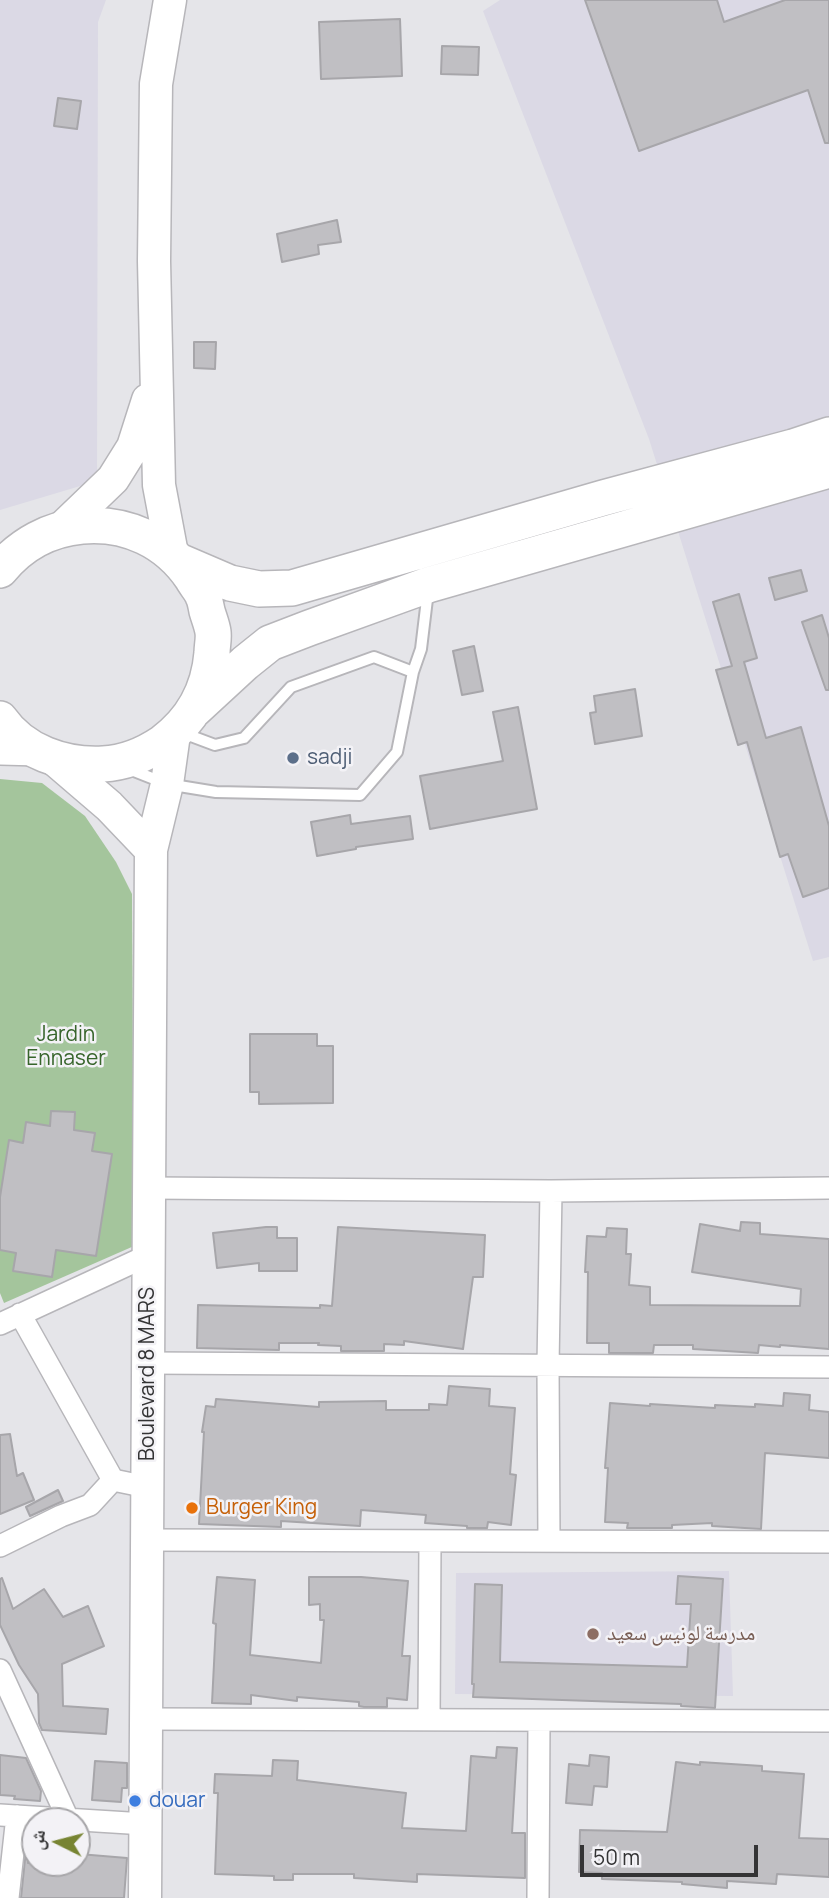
<!DOCTYPE html>
<html>
<head>
<meta charset="utf-8">
<style>
	body { margin:0 }
	#map { position:relative; width:829px; height:1898px; overflow:hidden; background:#e5e5e9; font-family:Manrope,"Noto Naskh Arabic",sans-serif }
	canvas { display:block }
	.north { position:absolute; left:21px; top:1807px; width:70px; height:70px; box-sizing:border-box; background:#f3f2f6; border:2px solid #a7a6a9; border-radius:50%; rotate:276deg; font-size:19px; font-weight:700; line-height:28px; text-align:center; color:#343435 }
	.north::after { content:''; display:block; margin:auto; width:24px; height:32px; background:#778432; clip-path:polygon(50% 0,100% 100%,50% 72%,0 100%) }
	.scale { position:absolute; left:580px; top:1845px; width:178px; height:32px; box-sizing:border-box; border:4px solid #343435; border-top:0; padding-left:9px; font-size:21px; line-height:24px; white-space:nowrap; color:#343435; -webkit-text-stroke:5px #f3f2f6; paint-order:stroke }
</style>
</head>
<body>
<div id="map">
<canvas width="829" height="1898"></canvas>
<div class="north">ش</div>
<div class="scale">50 m</div>
</div>
<script>
const c = document.querySelector('canvas').getContext('2d');
c.lineJoin = 'round';
function fillPath(path, color) {
  c.fillStyle = color;
  c.fill(path, 'evenodd');
}
function stroke(path, color, width, dash) {
  c.strokeStyle = color;
  c.lineWidth = width;
  c.lineCap = dash ? 'butt' : 'round';
  c.setLineDash(dash || []);
  c.stroke(path);
}
function drawText(font, color, halo, rows, align = 'center') {
  c.font = font + ' Manrope,"Noto Naskh Arabic",sans-serif';
  c.lineWidth = 5;
  c.setLineDash([]);
  c.textBaseline = 'middle';
  c.strokeStyle = halo;
  c.fillStyle = color;
  for (const [text, x, y, turn = 0] of rows) {
    c.save();
    c.translate(x, y);
    c.rotate((+turn || 0) * Math.PI / 180);
    c.textAlign = isNaN(turn) ? turn : align;
    if (halo) c.strokeText(text, 0, 0);
    c.fillText(text, 0, 0);
    c.restore();
  }
}
fillPath(new Path2D(`
	M 0,0 L 106,0 L 98,22 L 97,481 L 0,510 Z
	M 500,0 L 829,0 L 829,957 L 813,961 L 649,439 L 483,11 Z
	M 729,1571 L 733,1696 L 455,1694 L 456,1573 Z`), '#dbd9e5');
fillPath(new Path2D(`
	M 0,779 L 42,783 L 85,816 L 116,862 L 132,894 L 134,1246 L 4,1303 L 0,1293 Z`), '#a4c59c');
const building = new Path2D(`
	M 585,0 L 717,0 L 724,22 L 785,0 L 829,0 L 829,143 L 825,143 L 808,90 L 639,151 Z
	M 400,19 L 402,76 L 321,79 L 319,22 Z
	M 442,46 L 479,47 L 478,75 L 441,74 Z
	M 58,98 L 81,101 L 77,129 L 54,126 Z
	M 337,220 L 341,242 L 318,245 L 319,254 L 282,262 L 277,234 Z
	M 194,342 L 216,342 L 215,369 L 194,368 Z
	M 801,570 L 807,591 L 775,600 L 769,578 Z
	M 739,594 L 757,658 L 744,662 L 766,738 L 801,727 L 829,826 L 829,888 L 803,897 L 788,854 L 780,857 L 747,742 L 738,745 L 716,670 L 732,666 L 713,602 Z
	M 822,615 L 829,638 L 829,690 L 826,690 L 802,622 Z
	M 474,646 L 483,691 L 462,695 L 453,651 Z
	M 635,689 L 642,736 L 595,744 L 590,713 L 596,712 L 594,696 Z
	M 518,707 L 537,809 L 430,829 L 420,776 L 503,761 L 493,712 Z
	M 350,815 L 351,824 L 410,816 L 413,839 L 356,847 L 356,849 L 317,856 L 311,822 Z
	M 250,1034 L 317,1034 L 317,1046 L 333,1046 L 333,1103 L 259,1104 L 259,1092 L 250,1092 Z
	M 51,1111 L 75,1112 L 74,1130 L 95,1133 L 92,1151 L 112,1154 L 96,1256 L 56,1250 L 52,1277 L 13,1271 L 16,1253 L 0,1250 L 0,1197 L 9,1140 L 23,1143 L 26,1122 L 50,1126 Z
	M 741,1222 L 760,1223 L 760,1234 L 829,1239 L 829,1349 L 780,1345 L 780,1347 L 759,1345 L 758,1353 L 693,1349 L 693,1345 L 654,1345 L 653,1353 L 609,1353 L 609,1343 L 587,1343 L 588,1272 L 585,1272 L 587,1236 L 606,1237 L 607,1228 L 627,1229 L 626,1254 L 631,1254 L 629,1285 L 650,1287 L 650,1305 L 800,1306 L 801,1289 L 692,1272 L 700,1224 L 740,1231 Z
	M 266,1227 L 277,1227 L 277,1238 L 297,1238 L 297,1271 L 259,1271 L 259,1263 L 217,1268 L 213,1233 Z
	M 338,1227 L 485,1235 L 483,1277 L 473,1277 L 463,1349 L 404,1341 L 404,1345 L 384,1344 L 384,1351 L 341,1351 L 341,1346 L 318,1345 L 319,1343 L 279,1343 L 279,1350 L 197,1348 L 198,1305 L 320,1308 L 320,1305 L 332,1306 Z
	M 449,1386 L 490,1389 L 489,1406 L 515,1408 L 510,1474 L 516,1475 L 511,1525 L 488,1522 L 487,1528 L 467,1528 L 467,1526 L 425,1523 L 426,1515 L 361,1510 L 360,1526 L 281,1521 L 281,1527 L 199,1524 L 204,1432 L 202,1432 L 206,1406 L 215,1407 L 216,1399 L 319,1407 L 319,1402 L 386,1401 L 386,1410 L 429,1410 L 429,1404 L 447,1405 Z
	M 784,1393 L 810,1395 L 809,1410 L 829,1412 L 829,1458 L 765,1453 L 761,1529 L 712,1526 L 712,1523 L 672,1525 L 672,1528 L 627,1528 L 628,1523 L 605,1522 L 608,1468 L 605,1468 L 610,1403 L 650,1406 L 650,1404 L 715,1408 L 715,1405 L 755,1407 L 755,1404 L 783,1406 Z
	M 10,1434 L 17,1476 L 23,1473 L 34,1500 L 0,1514 L 0,1435 Z
	M 58,1490 L 63,1501 L 30,1516 L 26,1507 Z
	M 678,1576 L 723,1579 L 715,1708 L 681,1706 L 681,1704 L 473,1697 L 474,1684 L 472,1684 L 475,1584 L 502,1585 L 500,1662 L 687,1667 L 691,1604 L 676,1604 Z
	M 217,1577 L 255,1580 L 250,1655 L 321,1663 L 324,1620 L 320,1620 L 320,1604 L 309,1605 L 309,1577 L 361,1577 L 408,1581 L 402,1656 L 410,1656 L 407,1700 L 387,1698 L 387,1707 L 364,1707 L 359,1706 L 359,1702 L 297,1697 L 297,1701 L 251,1695 L 251,1704 L 212,1703 L 216,1624 L 213,1623 Z
	M 2,1578 L 13,1609 L 44,1589 L 63,1617 L 88,1606 L 104,1646 L 62,1664 L 63,1706 L 108,1709 L 106,1734 L 42,1730 L 39,1723 L 38,1694 L 19,1665 L 0,1625 L 0,1579 Z
	M 497,1747 L 517,1748 L 512,1833 L 525,1833 L 525,1878 L 417,1874 L 417,1882 L 354,1878 L 354,1874 L 293,1874 L 293,1880 L 274,1880 L 274,1876 L 215,1874 L 218,1793 L 214,1793 L 215,1774 L 272,1776 L 273,1760 L 298,1761 L 297,1780 L 406,1793 L 402,1828 L 466,1831 L 471,1756 L 496,1758 Z
	M 0,1755 L 26,1758 L 41,1791 L 40,1801 L 14,1799 L 15,1796 L 0,1795 Z
	M 590,1755 L 609,1757 L 607,1787 L 594,1786 L 592,1805 L 566,1803 L 569,1764 L 589,1766 Z
	M 95,1761 L 127,1763 L 127,1788 L 122,1788 L 121,1802 L 92,1800 Z
	M 676,1762 L 700,1765 L 700,1762 L 762,1766 L 762,1771 L 804,1774 L 799,1838 L 829,1839 L 829,1877 L 777,1874 L 776,1884 L 727,1881 L 727,1888 L 682,1884 L 682,1882 L 602,1879 L 602,1873 L 579,1872 L 580,1830 L 667,1832 Z
	M 26,1850 L 29,1851 L 28,1863 L 78,1863 L 79,1854 L 127,1858 L 124,1898 L 21,1898 Z`);
fillPath(building, '#c0bfc3');
stroke(building, '#a7a6aa', 2);
const service = new Path2D(`
	M 183,733 L 215,745 L 244,738 L 291,687 L 374,657 L 413,672
	M 129,769 L 167,784 L 216,792 L 360,795 L 397,752 L 413,672 L 421,649 L 428,591`);
const minor = new Path2D(`
	M 0,754 L 39,755
	M 149,1188 L 551,1191 L 829,1188
	M 20,1314 L 113,1480 L 147,1487
	M 0,1324 L 149,1255
	M 148,1363 L 829,1367
	M 147,1540 L 829,1542
	M 549,1541 L 548,1365 L 551,1191
	M 0,1546 L 61,1516 L 90,1505 L 113,1480
	M 0,1670 L 68,1819
	M 146,1719 L 829,1721
	M 429,1720 L 430,1541
	M 0,1815 L 145,1824
	M 8,1898 L 17,1816
	M 538,1898 L 539,1721`);
const secondary = new Path2D(`
	M 170,0 L 156,84 L 154,261 L 159,485 L 172,554
	M 62,528 L 113,479 L 133,447 L 148,400
	M 53,758 L 109,806 L 151,850
	M 145,1898 L 151,850 L 167,784 L 174,734`);
const primary = new Path2D(`
	M 181,562 L 230,583 L 259,589 L 292,588 L 603,498 L 793,447 L 829,435
	M 0,570 C 21,544 50,529 82,526 C 127,522 167,541 192,578 C 195,584 201,590 203,596 C 205,600 206,606 207,611 C 209,618 212,625 213,632 C 214,639 212,646 212,653 C 209,690 192,721 162,743 C 144,755 124,763 103,764 C 64,766 23,752 0,719
	M 194,710 L 245,663 L 270,643 L 309,628 L 428,585 L 829,470`);
stroke(service, '#b7b6ba', 14);
stroke(minor, '#b7b6ba', 24);
stroke(secondary, '#b7b6ba', 35);
stroke(primary, '#b7b6ba', 38);
stroke(service, '#fff', 10);
stroke(minor, '#fff', 21);
stroke(secondary, '#fff', 32);
stroke(primary, '#fff', 35);
for (const [x, y, r, color] of [
	[293,758,7,"#5c6f8a"],
	[192,1508,7,"#e8710a"],
	[593,1634,7,"#8d6e63"],
	[135,1801,7,"#3f7fe0"]
]) {
  const dot = new Path2D();
  dot.arc(x, y, r, 0, 2 * Math.PI);
  c.fillStyle = color;
  c.fill(dot);
  stroke(dot, '#f3f2f6', 2.5);
}
drawText('21px', '#4e5e75', '#f3f2f6', [
	["sadji",307,758]
], 'left');
drawText('21px', '#37652b', '#f3f2f6', [
	["Jardin",66,1035],
	["Ennaser",66,1059]
]);
drawText('21px', '#343435', '#f3f2f6', [
	["Boulevard 8 MARS",148,1374,-90]
]);
drawText('21px', '#c56008', '#f3f2f6', [
	["Burger King",206,1508]
], 'left');
drawText('21px', '#785e54', '#f3f2f6', [
	["مدرسة لونيس سعيد",607,1634]
], 'left');
drawText('21px', '#366cbe', '#f3f2f6', [
	["douar",149,1801]
], 'left');
</script>
</body>
</html>
